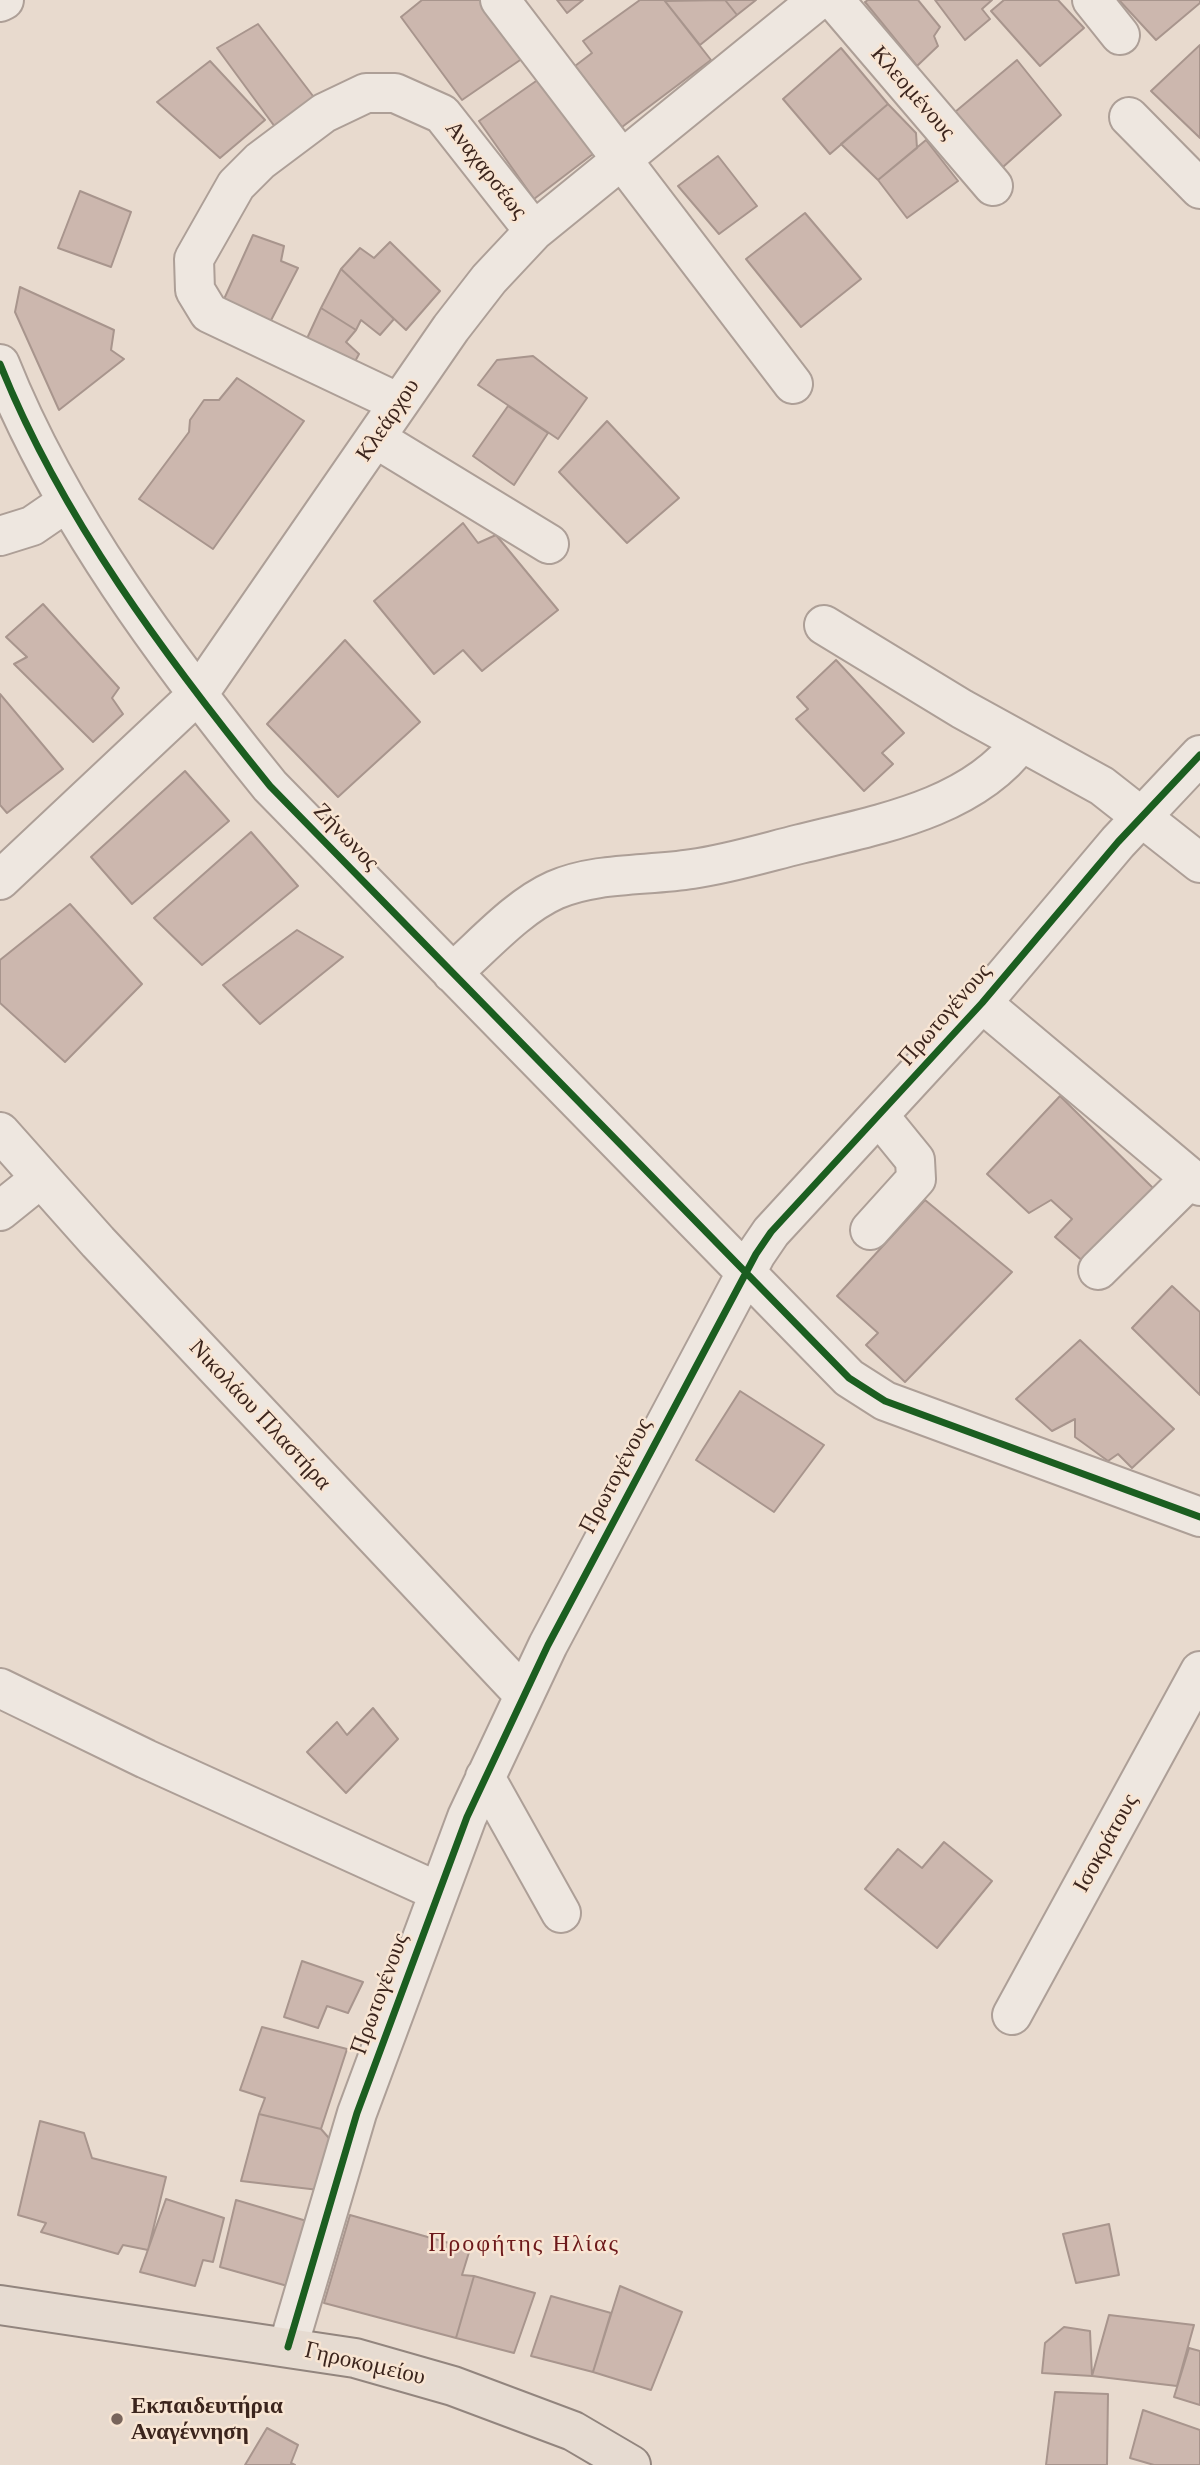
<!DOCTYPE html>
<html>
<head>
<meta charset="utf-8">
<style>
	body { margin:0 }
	canvas { display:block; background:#e8dace }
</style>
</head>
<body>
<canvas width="1200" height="2465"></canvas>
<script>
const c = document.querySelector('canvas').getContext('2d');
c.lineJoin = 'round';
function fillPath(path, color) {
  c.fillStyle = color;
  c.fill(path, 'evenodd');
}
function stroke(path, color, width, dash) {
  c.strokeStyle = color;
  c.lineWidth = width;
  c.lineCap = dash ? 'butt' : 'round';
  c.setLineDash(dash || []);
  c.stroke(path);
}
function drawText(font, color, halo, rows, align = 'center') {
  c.font = font + ' Lora,serif';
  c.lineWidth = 5;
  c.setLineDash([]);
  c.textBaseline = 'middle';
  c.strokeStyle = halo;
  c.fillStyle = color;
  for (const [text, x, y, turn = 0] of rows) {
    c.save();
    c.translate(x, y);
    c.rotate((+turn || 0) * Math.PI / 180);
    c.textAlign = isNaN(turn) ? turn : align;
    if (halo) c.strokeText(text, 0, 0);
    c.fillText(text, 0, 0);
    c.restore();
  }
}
const building = new Path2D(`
	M 422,0 L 483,0 L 526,56 L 462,100 L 401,17 Z
	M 557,0 L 583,0 L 567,13 Z
	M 640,0 L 664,0 L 711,60 L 622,127 L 575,66 L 592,53 L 583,41 Z
	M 725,0 L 737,15 L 700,45 L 665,1 Z
	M 725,0 L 756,0 L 737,15 Z
	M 868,0 L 918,0 L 940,27 L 934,36 L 938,46 L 917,66 L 865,2 Z
	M 935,0 L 992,0 L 982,9 L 990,19 L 965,40 Z
	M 1004,0 L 1058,0 L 1084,28 L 1040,66 L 991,11 Z
	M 1119,0 L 1200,0 L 1200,3 L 1156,40 Z
	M 258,24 L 316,100 L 278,131 L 217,48 Z
	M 1200,45 L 1200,138 L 1151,91 Z
	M 841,48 L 888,104 L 830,154 L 783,99 Z
	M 1017,60 L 1061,115 L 1003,167 L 955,112 Z
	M 210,61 L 265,120 L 220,158 L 157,102 Z
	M 539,79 L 593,154 L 534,199 L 479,121 Z
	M 888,104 L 916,133 L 917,148 L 878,180 L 841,144 Z
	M 926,140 L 958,181 L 907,218 L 878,180 Z
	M 718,156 L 757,206 L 719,234 L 678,186 Z
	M 80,191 L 131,212 L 111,267 L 58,248 Z
	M 805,213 L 861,279 L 801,327 L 746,259 Z
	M 253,235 L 284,246 L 281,261 L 298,268 L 266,330 L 220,308 Z
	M 390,242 L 440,291 L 406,330 L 341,269 L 360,248 L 374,258 Z
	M 341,269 L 394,319 L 380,335 L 361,320 L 356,330 L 321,308 Z
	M 20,287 L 114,330 L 111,350 L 124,359 L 59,410 L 15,312 Z
	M 321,308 L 356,330 L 346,342 L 359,354 L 351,369 L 304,345 Z
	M 533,356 L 587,398 L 558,439 L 478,385 L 497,360 Z
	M 237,378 L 304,421 L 213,549 L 139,499 L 189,432 L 190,420 L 204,400 L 219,400 Z
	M 508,406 L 548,433 L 514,485 L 473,456 Z
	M 607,421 L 679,498 L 627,543 L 559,472 Z
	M 463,523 L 478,543 L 496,535 L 558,610 L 482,671 L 463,650 L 434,674 L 374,601 Z
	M 43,604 L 119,688 L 112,698 L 123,714 L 93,742 L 14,664 L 27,657 L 6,637 Z
	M 345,640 L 420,722 L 338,797 L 267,724 Z
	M 836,660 L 904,733 L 882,753 L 893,764 L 864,791 L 796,719 L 808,709 L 797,697 Z
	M 0,694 L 63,769 L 7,813 L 0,805 Z
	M 185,771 L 229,821 L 132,904 L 91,857 Z
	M 251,832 L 298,886 L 202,965 L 154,918 Z
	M 70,904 L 142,984 L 65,1062 L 0,1003 L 0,960 Z
	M 297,930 L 343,957 L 260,1024 L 223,985 Z
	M 1060,1096 L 1157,1192 L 1085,1263 L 1055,1237 L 1072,1219 L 1051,1200 L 1029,1213 L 987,1174 Z
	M 925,1200 L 1012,1272 L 905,1382 L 866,1345 L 878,1333 L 837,1296 Z
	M 1172,1286 L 1200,1312 L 1200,1395 L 1132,1328 Z
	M 1080,1340 L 1174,1429 L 1132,1468 L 1118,1454 L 1108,1461 L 1075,1437 L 1075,1419 L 1052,1431 L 1016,1399 Z
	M 740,1391 L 824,1445 L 774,1512 L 696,1460 Z
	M 373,1708 L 398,1739 L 346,1793 L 307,1752 L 337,1722 L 347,1735 Z
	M 944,1842 L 992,1881 L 937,1948 L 865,1889 L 898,1849 L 922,1868 Z
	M 302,1961 L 363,1982 L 348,2013 L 327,2006 L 318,2028 L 284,2017 Z
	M 262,2027 L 347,2049 L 321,2129 L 259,2114 L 265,2098 L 240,2090 Z
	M 259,2114 L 321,2129 L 335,2145 L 319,2190 L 241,2181 Z
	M 40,2121 L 84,2133 L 92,2158 L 166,2177 L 148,2250 L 123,2245 L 118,2254 L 41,2232 L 46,2223 L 18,2215 Z
	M 166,2199 L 224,2218 L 213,2262 L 203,2260 L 195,2286 L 140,2272 Z
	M 236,2200 L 310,2222 L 291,2287 L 220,2267 Z
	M 350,2215 L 470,2249 L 462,2275 L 474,2276 L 456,2338 L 324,2303 Z
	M 1109,2224 L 1119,2275 L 1076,2283 L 1063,2234 Z
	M 474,2276 L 535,2293 L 514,2353 L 456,2338 Z
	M 620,2286 L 682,2312 L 651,2390 L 593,2372 Z
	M 551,2296 L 611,2313 L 593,2372 L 531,2356 Z
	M 1109,2315 L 1194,2325 L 1177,2386 L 1092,2376 Z
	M 1064,2327 L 1090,2331 L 1092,2376 L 1042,2373 L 1045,2343 Z
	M 1189,2348 L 1200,2351 L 1200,2405 L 1174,2397 Z
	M 1055,2392 L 1108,2394 L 1107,2465 L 1046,2465 Z
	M 1143,2410 L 1200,2430 L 1200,2465 L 1154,2465 L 1130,2458 Z
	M 267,2428 L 298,2445 L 291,2463 L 295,2465 L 245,2465 Z`);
fillPath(building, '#ccb7ae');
stroke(building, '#a8958d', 2);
const minor = new Path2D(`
	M 500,0 L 793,384
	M 834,0 L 993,186
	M 1092,0 L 1120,35
	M 0,2 L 4,0
	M 1129,117 L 1200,189
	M 0,364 C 61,517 167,659 270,786 L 849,1378 L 885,1401 L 1200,1517
	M 399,403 L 209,313 L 195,290 L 194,259 L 236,185 L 260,161 L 324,113 L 366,93 L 395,93 L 442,114 L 534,231
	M 375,438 L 549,544
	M 0,536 L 32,526 L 67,502
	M 824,625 L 962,709 L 1102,786 L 1200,863
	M 0,880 L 199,693 L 451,328 L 489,279 L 534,231 L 818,0
	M 452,973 C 484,945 517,907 555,890 C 596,872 648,876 692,869 C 728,864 764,853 800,844 C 876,825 972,809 1021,742
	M 982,1003 L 1200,1186
	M 0,1132 L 98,1242 L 524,1695
	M 0,1211 L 41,1178
	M 870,1230 L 916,1179 L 915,1160 L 880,1117
	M 1098,1270 L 1191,1178
	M 0,1688 L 146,1759 L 439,1892
	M 485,1777 L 561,1913
	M 1012,2015 L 1200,1671
	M 288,2347 L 357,2113 L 467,1817 L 548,1645 L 756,1254 L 771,1232 L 982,1003 L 1118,842 L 1200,755`);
const major = new Path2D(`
	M 0,2305 L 355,2358 L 453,2386 L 573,2431 L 631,2465`);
stroke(minor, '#ad9f97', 42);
stroke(major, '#92857e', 42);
stroke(minor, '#eee7e0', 38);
stroke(major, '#e6dbd1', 38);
stroke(new Path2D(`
	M 0,364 C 61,517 167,659 270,786 L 849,1378 L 885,1401 L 1200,1517
	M 288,2347 L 357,2113 L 467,1817 L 548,1645 L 756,1254 L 771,1232 L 982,1003 L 1118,842 L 1200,755`), '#1b5e20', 7);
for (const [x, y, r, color] of [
	[117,2419,7,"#78645b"]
]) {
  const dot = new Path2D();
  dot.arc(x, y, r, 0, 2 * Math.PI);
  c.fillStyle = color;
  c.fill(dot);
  stroke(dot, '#f8e5d3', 2.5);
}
drawText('23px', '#3c251d', '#f8e5d3', [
	["Κλεομένους",913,93,49],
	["Αναχαρσέως",486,170,52],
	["Κλεάρχου",388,420,-56],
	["Ζήνωνος",346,837,46],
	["Πρωτογένους",945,1015,-49],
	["Νικολάου Πλαστήρα",260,1415,47],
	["Πρωτογένους",616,1476,-62],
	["Ισοκράτους",1106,1843,-61],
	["Πρωτογένους",380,1994,-70],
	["Γηροκομείου",365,2364,13]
]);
drawText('bold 23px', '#3c251d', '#f8e5d3', [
	["Εκπαιδευτήρια",131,2406],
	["Αναγέννηση",131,2432]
], 'left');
c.letterSpacing = '2px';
drawText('24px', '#6d191b', '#f8e5d3', [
	["Προφήτης Ηλίας",524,2244]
]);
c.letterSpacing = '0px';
</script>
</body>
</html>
